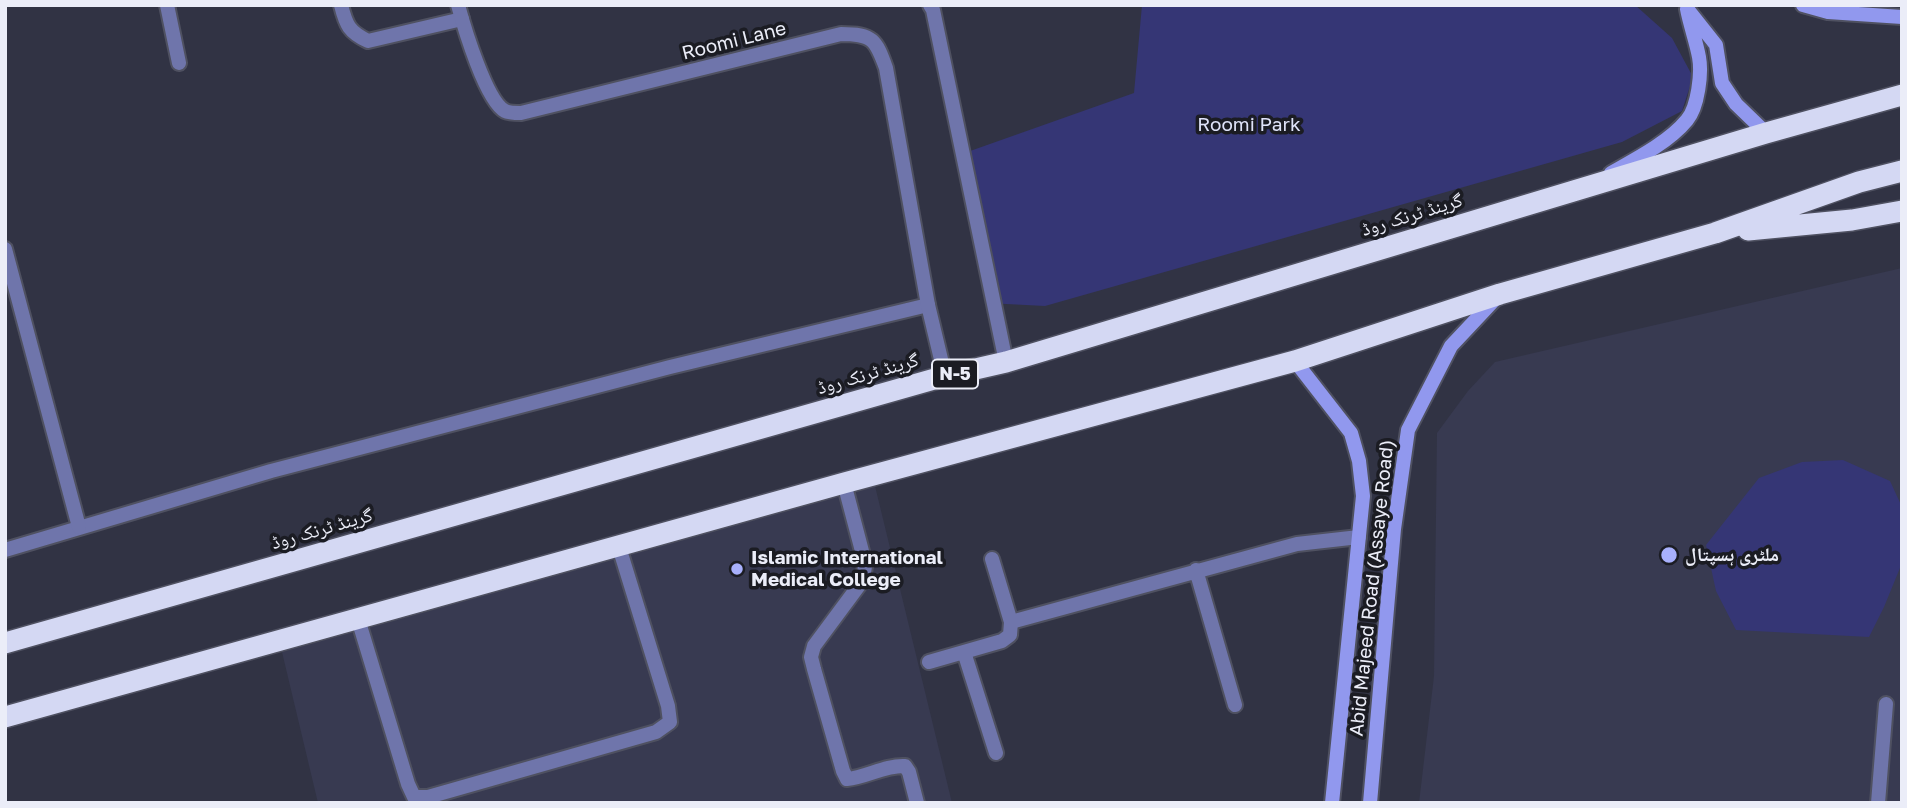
<!DOCTYPE html>
<html>
<head>
<meta charset="utf-8">
<style>
	body { margin:0 }
	#map { position:relative; width:1907px; height:808px; overflow:hidden; background:#313344; font-family:"Golos Text",sans-serif }
	canvas { display:block }
	.frame { position:absolute; inset:0; border:7px solid #ebedf8; pointer-events:none }
</style>
</head>
<body>
<div id="map">
<canvas width="1907" height="808"></canvas>
<div class="frame"></div>
</div>
<script>
const c = document.querySelector('canvas').getContext('2d');
c.lineJoin = 'round';
function fillPath(path, color) {
  c.fillStyle = color;
  c.fill(path, 'evenodd');
}
function stroke(path, color, width, dash) {
  c.strokeStyle = color;
  c.lineWidth = width;
  c.lineCap = dash ? 'butt' : 'round';
  c.setLineDash(dash || []);
  c.stroke(path);
}
function drawText(font, color, halo, rows, align = 'center') {
  c.font = font + ' "Golos Text","Noto Naskh Arabic",sans-serif';
  c.lineWidth = 7;
  c.setLineDash([]);
  c.textBaseline = 'middle';
  c.strokeStyle = halo;
  c.fillStyle = color;
  for (const [text, x, y, turn = 0] of rows) {
    c.save();
    c.translate(x, y);
    c.rotate((+turn || 0) * Math.PI / 180);
    c.textAlign = isNaN(turn) ? turn : align;
    if (halo) c.strokeText(text, 0, 0);
    c.fillText(text, 0, 0);
    c.restore();
  }
}
fillPath(new Path2D(`
	M 1902,268 L 1902,803 L 1419,803 L 1434,676 L 1437,433 L 1468,391 L 1495,362 Z
	M 875,486 L 952,803 L 318,803 L 282,652 Z`), '#383a51');
fillPath(new Path2D(`
	M 1142,5 L 1635,5 L 1672,38 L 1693,77 L 1682,111 L 1622,142 L 1045,306 L 987,303 L 956,156 L 1134,93 Z
	M 1843,460 L 1890,481 L 1902,507 L 1902,563 L 1884,607 L 1869,637 L 1736,630 L 1716,591 L 1706,545 L 1759,478 L 1802,462 Z`), '#353675');
const lane = new Path2D(`
	M 341,5 C 346,25 349,32 368,41 L 462,19
	M 930,5 L 933,10 L 1006,362
	M 844,483 L 863,555 L 865,566 L 863,580 L 814,646 L 811,657 L 814,669 L 843,771 L 847,779 C 867,777 885,765 905,766 L 909,772 L 917,803
	M 5,550 L 271,471 L 670,367 L 928,305
	M 992,559 L 1011,622
	M 1196,570 L 1235,705
	M 358,619 L 408,784 L 414,797 L 428,797 L 656,732 L 670,722 L 668,706 L 619,547
	M 964,652 L 996,753
	M 929,662 L 1002,641 L 1010,635 L 1011,622 L 1297,544 L 1359,537
	M 1878,803 L 1886,704`);
const street = new Path2D(`
	M 167,5 L 179,63
	M 458,5 C 464,27 486,101 505,111 C 509,113 517,113 521,113 L 841,34 C 873,34 876,40 886,68 L 928,305 L 945,376
	M 5,249 L 79,527`);
const secondary = new Path2D(`
	M 1803,5 L 1828,12 L 1902,17
	M 1689,11 L 1716,45 L 1722,83 L 1736,104 L 1766,133
	M 1611,173 C 1636,159 1669,142 1687,120 C 1698,107 1702,73 1699,57 C 1696,41 1690,25 1687,9
	M 1295,361 L 1351,433 L 1359,461 L 1363,496 L 1332,803
	M 1370,803 L 1394,529 L 1408,430 L 1451,346 L 1497,297`);
const highway = new Path2D(`
	M 1748,230 L 1852,220 L 1902,211
	M 5,643 L 945,376 L 1006,362 L 1766,133 L 1902,95
	M 5,717 L 844,483 L 1295,361 L 1500,294 L 1715,233 L 1859,182 L 1902,171`);
stroke(lane, '#4f5161', 18);
stroke(street, '#4f5161', 18);
stroke(secondary, '#4f5161', 18);
stroke(highway, '#4f5161', 24);
stroke(lane, '#6f75ab', 14);
stroke(street, '#6f75ab', 14);
stroke(secondary, '#9198ee', 14);
stroke(highway, '#d4d8f3', 21);
for (const [x, y, r, color] of [
	[1669,555,9,"#a8b0fc"],
	[737,569,7,"#a8b0fc"]
]) {
  const dot = new Path2D();
  dot.arc(x, y, r, 0, 2 * Math.PI);
  c.fillStyle = color;
  c.fill(dot);
  stroke(dot, '#1b1c23', 2.5);
}
for (const [x, y, w] of [
	[955,374,46]
]) {
  const box = new Path2D();
  box.roundRect(x - w / 2, y - 14.5, w, 29, 5);
  c.fillStyle = '#1b1c23';
  c.fill(box);
  stroke(box, '#ebedf8', 2);
}
drawText('bold 18px', '#ebedf8', null, [
	["N-5",955,374]
]);
drawText('19px', '#ebedf8', '#1b1c23', [
	["Roomi Lane",734,41,-14],
	["گرینڈ ٹرنک روڈ",1412,215,-17],
	["گرینڈ ٹرنک روڈ",868,374,-16],
	["گرینڈ ٹرنک روڈ",322,529,-16],
	["Abid Majeed Road (Assaye Road)",1372,588,-84]
]);
drawText('19px', '#dfe3f9', '#1b1c23', [
	["Roomi Park",1249,125]
]);
drawText('bold 19px', '#ebedf8', '#1b1c23', [
	["ملٹری ہسپتال",1685,555],
	["Islamic International",751,558],
	["Medical College",751,580]
], 'left');
</script>
</body>
</html>
